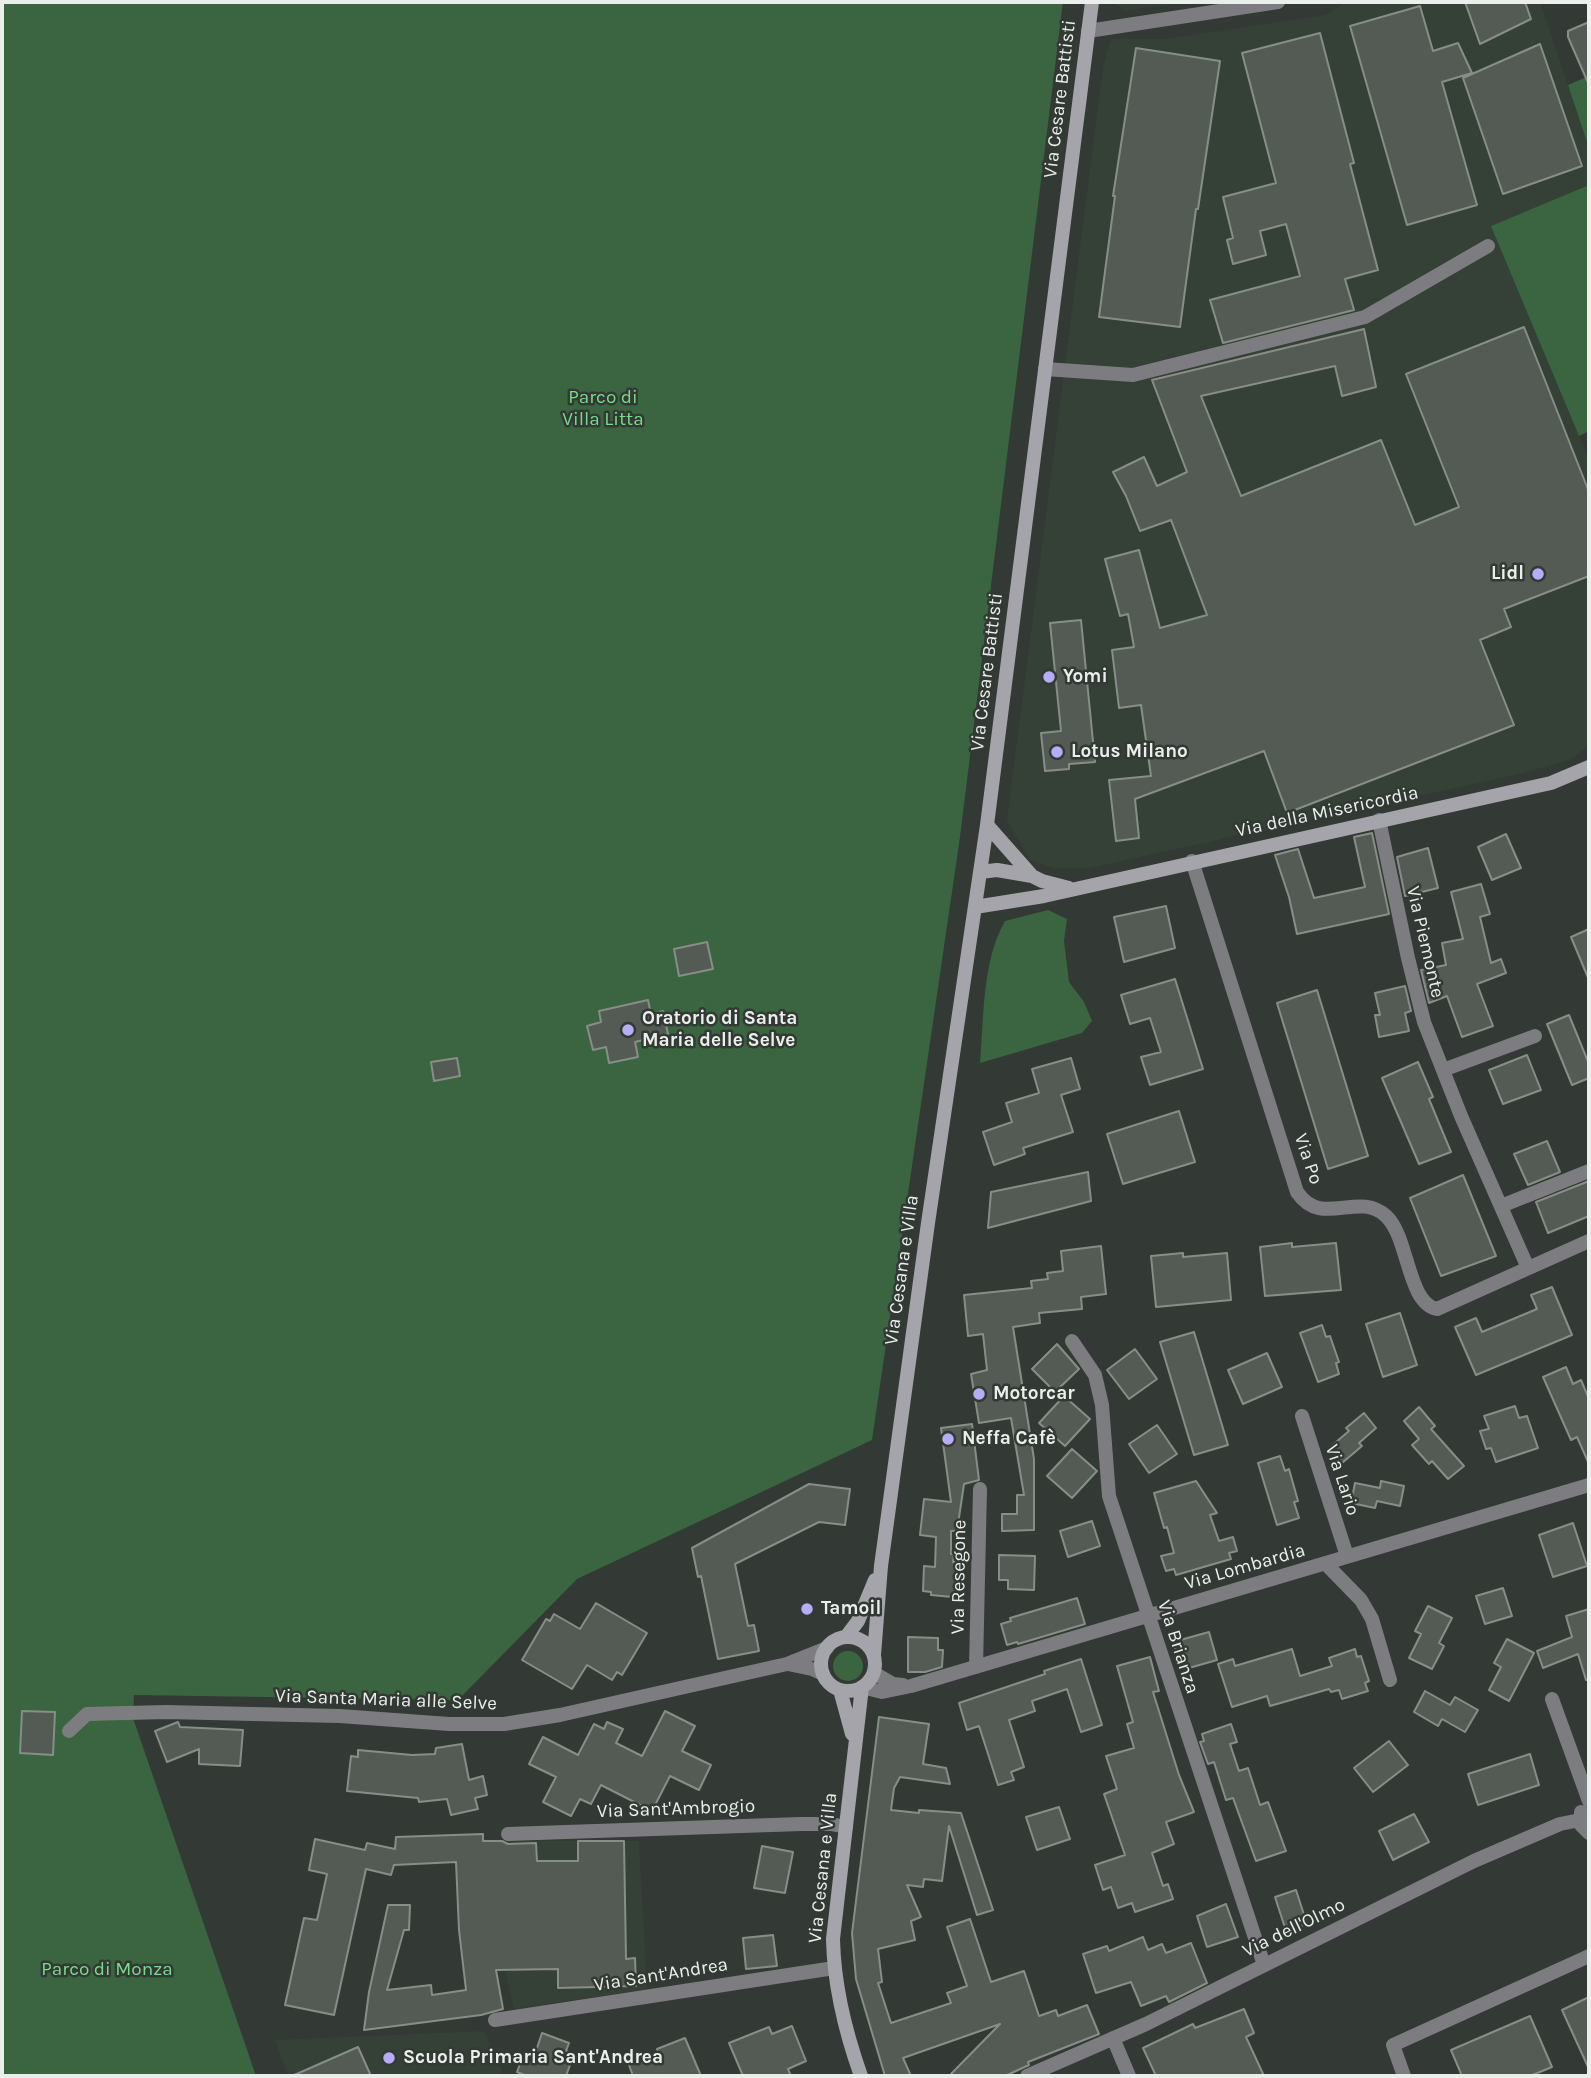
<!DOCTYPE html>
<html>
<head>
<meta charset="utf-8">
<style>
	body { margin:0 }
	#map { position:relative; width:1591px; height:2078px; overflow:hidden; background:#333934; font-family:Karla,sans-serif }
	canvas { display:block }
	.frame { position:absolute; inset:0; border:4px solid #ebefeb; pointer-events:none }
</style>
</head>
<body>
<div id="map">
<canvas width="1591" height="2078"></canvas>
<div class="frame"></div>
</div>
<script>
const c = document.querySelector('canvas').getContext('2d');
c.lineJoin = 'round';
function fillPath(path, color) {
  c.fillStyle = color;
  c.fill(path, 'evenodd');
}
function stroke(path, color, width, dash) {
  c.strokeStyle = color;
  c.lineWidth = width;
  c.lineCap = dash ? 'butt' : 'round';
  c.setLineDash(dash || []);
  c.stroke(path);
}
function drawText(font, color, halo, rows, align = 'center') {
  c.font = font + ' Karla,sans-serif';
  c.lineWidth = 5;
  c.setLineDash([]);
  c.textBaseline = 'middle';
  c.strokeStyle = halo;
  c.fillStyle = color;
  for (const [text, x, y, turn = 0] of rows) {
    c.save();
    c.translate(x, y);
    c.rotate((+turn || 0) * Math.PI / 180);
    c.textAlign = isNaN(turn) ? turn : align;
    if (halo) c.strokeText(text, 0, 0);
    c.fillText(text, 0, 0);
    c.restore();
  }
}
fillPath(new Path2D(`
	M 1117,2 L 1183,2 L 1125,11 L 1117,5 Z
	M 1345,2 L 1540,2 L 1589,148 L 1589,185 L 1492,226 L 1589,460 L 1589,745 L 1572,759 L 1524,773 L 1089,868 L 1054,868 L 1030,860 L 1007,820 L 1103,67 L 1111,39 L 1164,39 L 1326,15 Z
	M 496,1841 L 639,1841 L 647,1989 L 514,2009 L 505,1970 Z
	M 484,2031 L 504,2076 L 288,2076 L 275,2040 Z`), '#354136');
fillPath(new Path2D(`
	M 2,2 L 1063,2 L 960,837 L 872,1440 L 577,1579 L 458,1700 L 134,1695 L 133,1718 L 256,2076 L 2,2076 Z
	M 1589,76 L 1589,148 L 1568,85 Z
	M 1589,185 L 1589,431 L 1579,436 L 1491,226 Z
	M 1048,910 L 1067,919 L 1064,941 L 1069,982 L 1084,1002 L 1092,1021 L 1082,1033 L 980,1063 C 984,1017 982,961 1005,921 Z
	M833 1666a15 15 0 1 1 30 0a15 15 0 1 1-30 0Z`), '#3a6540');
const building = new Path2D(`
	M 1465,2 L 1525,2 L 1531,19 L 1480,44 Z
	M 1420,6 L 1433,51 L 1458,43 L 1472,73 L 1442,82 L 1477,205 L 1407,225 L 1350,26 Z
	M 1589,22 L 1589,85 L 1568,37 L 1568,31 Z
	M 1320,33 L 1354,163 L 1350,164 L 1378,270 L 1345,279 L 1354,310 L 1223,343 L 1210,300 L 1300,276 L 1286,224 L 1260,231 L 1266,255 L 1233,264 L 1227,240 L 1233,238 L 1223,197 L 1276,183 L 1242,53 Z
	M 1540,44 L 1582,166 L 1503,194 L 1463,78 Z
	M 1136,48 L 1220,61 L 1198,209 L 1196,209 L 1180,327 L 1099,317 L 1115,196 L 1113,196 Z
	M 1524,327 L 1589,492 L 1589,576 L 1504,609 L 1511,627 L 1480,640 L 1514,725 L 1287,813 L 1264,751 L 1135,799 L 1139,838 L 1116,841 L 1109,780 L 1151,776 L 1141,705 L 1119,708 L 1112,650 L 1134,647 L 1128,614 L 1120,616 L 1105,559 L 1139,550 L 1160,628 L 1207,615 L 1171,520 L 1140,531 L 1126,496 L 1113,472 L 1144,457 L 1157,486 L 1187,472 L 1152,380 L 1364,329 L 1376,387 L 1342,396 L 1335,366 L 1201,396 L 1241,496 L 1381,440 L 1415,525 L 1459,507 L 1406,374 Z
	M 1081,620 L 1095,762 L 1069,764 L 1069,769 L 1045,771 L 1041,733 L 1061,731 L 1050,623 Z
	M 1372,833 L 1389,914 L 1297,934 L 1289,897 L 1275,855 L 1298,849 L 1314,898 L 1365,887 L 1354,837 Z
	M 1506,834 L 1521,868 L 1492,880 L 1478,847 Z
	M 1428,848 L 1438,888 L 1405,896 L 1397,857 Z
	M 1481,884 L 1490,914 L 1480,917 L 1491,963 L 1501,959 L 1506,973 L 1477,984 L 1493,1026 L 1462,1037 L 1447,996 L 1429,1003 L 1421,970 L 1446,965 L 1442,943 L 1463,939 L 1451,892 Z
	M 1166,906 L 1175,948 L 1124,962 L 1114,917 Z
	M 1589,929 L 1589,980 L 1571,937 Z
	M 707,942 L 713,969 L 679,976 L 674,949 Z
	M 1175,979 L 1203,1069 L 1150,1085 L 1141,1057 L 1161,1052 L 1150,1018 L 1130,1024 L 1121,995 Z
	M 1405,986 L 1411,1011 L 1405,1013 L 1409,1031 L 1379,1037 L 1375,1015 L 1380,1015 L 1375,993 Z
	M 1317,990 L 1368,1156 L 1328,1169 L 1277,1003 Z
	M 648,1000 L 651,1014 L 663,1011 L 668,1034 L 635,1042 L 638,1057 L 609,1063 L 606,1047 L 593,1050 L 587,1026 L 601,1022 L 599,1011 Z
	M 1569,1015 L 1589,1064 L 1589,1078 L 1572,1085 L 1547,1024 Z
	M 1527,1055 L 1541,1090 L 1503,1104 L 1489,1070 Z
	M 457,1058 L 460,1076 L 434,1081 L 431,1062 Z
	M 1071,1058 L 1080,1089 L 1061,1095 L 1073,1132 L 1023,1148 L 1025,1154 L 994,1165 L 983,1132 L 1012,1122 L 1006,1103 L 1039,1093 L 1032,1069 Z
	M 1418,1062 L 1433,1097 L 1429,1099 L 1451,1152 L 1419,1164 L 1382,1078 Z
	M 1179,1111 L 1195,1162 L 1123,1184 L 1107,1134 Z
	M 1547,1141 L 1560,1172 L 1528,1185 L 1514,1154 Z
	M 1088,1172 L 1091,1201 L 988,1228 L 991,1192 Z
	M 1463,1175 L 1496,1256 L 1441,1276 L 1410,1198 Z
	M 1589,1181 L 1589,1216 L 1548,1233 L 1536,1202 Z
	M 1292,1243 L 1292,1247 L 1336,1243 L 1341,1290 L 1265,1296 L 1260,1247 Z
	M 1101,1246 L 1106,1294 L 1081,1297 L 1082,1309 L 1039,1313 L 1040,1323 L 1013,1327 L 1034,1459 L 1034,1530 L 1002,1531 L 1002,1514 L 1017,1514 L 1017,1495 L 1024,1495 L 1011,1418 L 979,1423 L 971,1374 L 987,1370 L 983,1334 L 968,1336 L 964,1295 L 1032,1288 L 1031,1281 L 1048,1279 L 1047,1273 L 1063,1271 L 1061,1251 Z
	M 1183,1253 L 1183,1257 L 1227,1253 L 1231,1300 L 1156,1307 L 1151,1256 Z
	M 1552,1287 L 1572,1335 L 1476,1375 L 1455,1327 L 1476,1318 L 1482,1332 L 1537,1309 L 1531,1295 Z
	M 1400,1313 L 1417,1365 L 1383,1377 L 1366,1324 Z
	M 1322,1325 L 1326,1337 L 1330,1336 L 1339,1362 L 1336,1363 L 1339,1374 L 1318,1382 L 1300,1333 Z
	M 1194,1332 L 1228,1445 L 1194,1455 L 1160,1342 Z
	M 1057,1344 L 1079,1369 L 1055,1392 L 1032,1369 Z
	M 1135,1349 L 1157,1379 L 1129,1399 L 1107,1370 Z
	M 1267,1353 L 1282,1387 L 1243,1404 L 1228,1370 Z
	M 1566,1367 L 1573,1384 L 1581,1380 L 1589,1399 L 1589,1464 L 1577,1437 L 1571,1440 L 1543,1377 Z
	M 1064,1396 L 1090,1419 L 1065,1446 L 1039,1423 Z
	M 1515,1406 L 1519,1418 L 1527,1416 L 1538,1448 L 1496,1462 L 1491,1448 L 1486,1449 L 1480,1431 L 1489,1429 L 1484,1416 Z
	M 1419,1407 L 1435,1426 L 1431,1429 L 1464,1466 L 1448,1479 L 1432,1461 L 1429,1464 L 1412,1445 L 1419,1439 L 1404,1421 Z
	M 1364,1413 L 1376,1428 L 1359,1443 L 1362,1446 L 1342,1463 L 1329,1448 L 1349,1431 L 1346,1428 Z
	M 972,1424 L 979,1480 L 964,1484 L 957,1531 L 951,1531 L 951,1554 L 954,1554 L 953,1562 L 957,1562 L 956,1580 L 964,1580 L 963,1598 L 931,1595 L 931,1592 L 923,1591 L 924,1566 L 935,1567 L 936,1537 L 920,1535 L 924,1499 L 951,1502 L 941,1428 Z
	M 1157,1425 L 1177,1454 L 1149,1473 L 1129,1444 Z
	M 1072,1449 L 1097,1471 L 1072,1498 L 1047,1476 Z
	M 1280,1456 L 1285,1471 L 1289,1469 L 1298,1501 L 1294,1502 L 1299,1518 L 1277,1525 L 1258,1463 Z
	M 1196,1481 L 1217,1513 L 1210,1515 L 1219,1541 L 1233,1537 L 1237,1551 L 1229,1553 L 1231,1559 L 1176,1575 L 1174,1569 L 1166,1571 L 1161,1556 L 1174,1553 L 1167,1527 L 1164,1528 L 1154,1493 Z
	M 1381,1481 L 1404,1486 L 1400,1506 L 1377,1501 L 1375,1508 L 1351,1503 L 1355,1483 L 1380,1488 Z
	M 809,1484 L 850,1489 L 845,1525 L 819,1522 L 735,1564 L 748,1626 L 754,1625 L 759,1651 L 718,1659 L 701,1576 L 698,1577 L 692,1548 Z
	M 1092,1521 L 1100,1546 L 1068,1557 L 1060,1531 Z
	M 1573,1523 L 1587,1566 L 1553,1577 L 1539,1535 Z
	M 999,1555 L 1035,1556 L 1034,1590 L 1008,1589 L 1008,1580 L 999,1580 Z
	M 1503,1588 L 1512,1616 L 1485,1624 L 1476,1596 Z
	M 1077,1598 L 1085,1624 L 1018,1644 L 1017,1642 L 1007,1645 L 1001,1624 L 1011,1621 L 1010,1618 Z
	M 596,1603 L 647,1633 L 622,1675 L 617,1672 L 612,1680 L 587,1665 L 572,1689 L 522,1660 L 546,1619 L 550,1621 L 554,1614 L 580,1629 Z
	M 1428,1606 L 1452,1618 L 1439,1643 L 1444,1646 L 1432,1669 L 1409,1658 L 1421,1634 L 1415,1631 Z
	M 1589,1609 L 1589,1680 L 1586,1680 L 1578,1654 L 1543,1668 L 1537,1651 L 1572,1637 L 1566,1616 Z
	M 1209,1632 L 1217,1660 L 1182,1670 L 1173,1642 Z
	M 908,1637 L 938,1638 L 938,1650 L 943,1650 L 942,1667 L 925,1672 L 908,1672 Z
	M 1507,1639 L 1534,1653 L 1509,1701 L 1489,1690 L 1501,1667 L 1494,1663 Z
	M 1292,1649 L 1300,1676 L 1332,1666 L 1329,1658 L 1355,1649 L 1357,1657 L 1361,1656 L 1369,1681 L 1365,1683 L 1368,1691 L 1342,1699 L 1339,1690 L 1331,1692 L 1329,1689 L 1270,1706 L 1267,1696 L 1232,1707 L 1218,1664 L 1233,1659 L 1235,1666 Z
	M 1150,1657 L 1159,1691 L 1153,1692 L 1179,1775 L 1194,1812 L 1166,1822 L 1174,1844 L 1152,1853 L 1163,1886 L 1168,1884 L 1173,1899 L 1135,1912 L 1132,1903 L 1118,1908 L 1111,1887 L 1103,1890 L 1095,1865 L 1125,1855 L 1104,1794 L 1117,1789 L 1106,1756 L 1134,1748 L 1127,1724 L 1133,1722 L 1117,1666 Z
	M 1081,1659 L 1102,1725 L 1081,1732 L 1067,1689 L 1032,1701 L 1035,1711 L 1009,1720 L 1024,1767 L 1011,1772 L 1014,1780 L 998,1785 L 979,1726 L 967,1730 L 959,1703 L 1045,1674 L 1044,1671 Z
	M 1425,1691 L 1450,1705 L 1455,1697 L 1478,1710 L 1465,1732 L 1442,1719 L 1438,1726 L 1414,1712 Z
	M 22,1711 L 55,1712 L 53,1755 L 20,1753 Z
	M 665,1711 L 695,1726 L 682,1751 L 711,1765 L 699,1790 L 670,1776 L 652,1811 L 601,1785 L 591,1804 L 580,1799 L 571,1816 L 543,1802 L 556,1777 L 529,1764 L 543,1737 L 578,1755 L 594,1724 L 604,1729 L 607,1722 L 623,1729 L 616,1743 L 642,1756 Z
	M 879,1717 L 929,1724 L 923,1764 L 946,1768 L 950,1784 L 900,1777 L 894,1788 L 891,1810 L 919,1813 L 919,1810 L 961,1813 L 993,1910 L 977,1915 L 949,1826 L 942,1881 L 924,1879 L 923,1887 L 907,1885 L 921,1917 L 911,1921 L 915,1940 L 878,1949 L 882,1982 L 878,1983 L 891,2023 L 951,2003 L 947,1993 L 967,1986 L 947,1927 L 970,1919 L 991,1982 L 1024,1971 L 1039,2016 L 1056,2010 L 1058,2016 L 1087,2005 L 1099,2034 L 1028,2062 L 1029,2065 L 1005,2076 L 949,2076 L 1000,2024 L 903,2058 L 911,2076 L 885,2076 L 856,1979 L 852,1933 Z
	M 178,1722 L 180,1727 L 243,1730 L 240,1766 L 199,1764 L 199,1749 L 167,1762 L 155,1731 Z
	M 1231,1724 L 1237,1742 L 1230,1744 L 1239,1771 L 1248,1768 L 1260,1805 L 1268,1802 L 1286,1851 L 1256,1861 L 1233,1798 L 1226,1800 L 1214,1762 L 1208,1764 L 1200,1742 L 1204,1741 L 1202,1734 Z
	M 1389,1741 L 1408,1765 L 1373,1792 L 1354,1768 Z
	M 462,1744 L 469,1780 L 483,1776 L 487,1795 L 475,1798 L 478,1809 L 451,1815 L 447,1799 L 419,1802 L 418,1798 L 347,1791 L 351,1756 L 358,1757 L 358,1750 L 412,1755 L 435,1754 L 436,1748 Z
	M 1530,1754 L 1539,1785 L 1478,1805 L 1468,1774 Z
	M 1059,1807 L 1070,1839 L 1037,1850 L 1026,1817 Z
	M 1414,1814 L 1429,1842 L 1393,1860 L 1379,1831 Z
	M 483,1834 L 483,1841 L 502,1841 L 508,1844 L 536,1843 L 537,1861 L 578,1861 L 578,1841 L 624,1841 L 626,1959 L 635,1958 L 636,1986 L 558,1988 L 558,1969 L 496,1970 L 503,2009 L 481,2015 L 364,2030 L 369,1992 L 388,1905 L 410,1905 L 409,1930 L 404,1930 L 387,1990 L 431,1985 L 432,1995 L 466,1990 L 459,1930 L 456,1862 L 394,1865 L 391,1875 L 366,1869 L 334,2015 L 285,2005 L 304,1918 L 317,1920 L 327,1874 L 309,1870 L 315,1839 L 365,1850 L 367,1843 L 395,1849 L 396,1837 Z
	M 762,1846 L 793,1852 L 785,1893 L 754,1888 Z
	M 1296,1890 L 1307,1924 L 1286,1931 L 1275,1897 Z
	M 1226,1904 L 1238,1937 L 1207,1947 L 1197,1916 Z
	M 773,1935 L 777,1966 L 746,1969 L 743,1938 Z
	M 1143,1937 L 1148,1950 L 1162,1944 L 1166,1953 L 1191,1943 L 1207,1983 L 1169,2002 L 1166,1996 L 1141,2006 L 1131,1982 L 1096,1993 L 1083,1954 L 1107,1946 L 1109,1951 Z
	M 1589,1997 L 1589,2069 L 1562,2010 Z
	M 1244,2009 L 1254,2033 L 1246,2037 L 1264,2076 L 1156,2076 L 1143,2048 L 1193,2024 L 1195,2028 Z
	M 1530,2016 L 1552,2067 L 1530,2076 L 1462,2076 L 1451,2050 Z
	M 792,2026 L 806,2061 L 788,2069 L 791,2076 L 743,2076 L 729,2043 L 769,2027 L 772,2034 Z
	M 542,2033 L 569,2043 L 566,2051 L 574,2054 L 566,2076 L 527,2076 L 517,2072 L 522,2059 L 532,2063 Z
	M 685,2038 L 701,2076 L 633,2076 L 629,2065 L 658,2053 L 657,2049 Z
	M 358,2047 L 371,2076 L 292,2076 Z`);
fillPath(building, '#545b54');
stroke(building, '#878e87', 2);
stroke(new Path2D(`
	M 1088,31 L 1278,2
	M 1045,369 L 1133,375 L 1365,317 L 1488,246
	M 1379,820 L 1408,958 L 1424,1022 L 1461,1116 L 1528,1268
	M 1192,861 L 1297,1192 C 1322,1229 1358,1190 1386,1216 C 1409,1237 1407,1303 1437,1309 L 1589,1241
	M 1443,1070 L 1535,1036
	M 1501,1206 L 1589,1171
	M 1072,1341 L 1095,1375 L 1102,1405 L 1109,1496 L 1264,1965
	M 1302,1416 L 1347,1556
	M 1325,1563 L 1361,1600 L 1372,1619 L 1390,1680
	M 788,1664 L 812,1669 L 823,1674
	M 976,1667 L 980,1489
	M 874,1673 L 893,1684 L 903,1685
	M 862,1687 L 882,1692 L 911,1686 L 1589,1485
	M 1552,1699 L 1589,1801
	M 69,1731 L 87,1714 L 166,1712 L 340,1716 L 449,1724 L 504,1724 L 560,1715 L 787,1664 L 827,1648
	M 1581,1812 L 1581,1825 L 1589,1833
	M 508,1834 L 801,1824 L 831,1824 L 846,1827
	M 495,2020 L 834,1968
	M 1113,2038 L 1129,2076
	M 1027,2076 L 1146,2024 L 1474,1861 L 1560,1824 L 1580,1820
	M 1404,2076 L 1393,2045 L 1589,1956`), '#7d7d81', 14);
stroke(new Path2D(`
	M 987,825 L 1032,876 L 1042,881 L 1069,888
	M 980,872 L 997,870 L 1032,876
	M 975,907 L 1044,896 L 1551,783 L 1589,767
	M 846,1637 L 858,1621 L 875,1580
	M821 1664a27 27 0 1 1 54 0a27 27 0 1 1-54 0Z
	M 874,1655 L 881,1566 L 928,1223 L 987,825 L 1092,2
	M 840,1690 L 852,1734
	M 861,2076 C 845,2031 834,1987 833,1939 L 862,1687`), '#a4a4aa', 14);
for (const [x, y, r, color] of [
	[1538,574,7,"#b6acf8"],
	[1049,677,7,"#b6acf8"],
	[1057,752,7,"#b6acf8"],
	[628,1030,7,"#b6acf8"],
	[979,1394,7,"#b6acf8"],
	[948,1439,7,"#b6acf8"],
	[807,1609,7,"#b6acf8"],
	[389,2058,7,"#b6acf8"]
]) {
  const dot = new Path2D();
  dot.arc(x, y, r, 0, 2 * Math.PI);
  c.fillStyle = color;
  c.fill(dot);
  stroke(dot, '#333934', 2.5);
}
drawText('19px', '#ebefeb', '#333934', [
	["Via Cesare Battisti",1060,99,-83],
	["Via Cesare Battisti",987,672,-83],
	["Via della Misericordia",1327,812,-12],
	["Via Piemonte",1425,942,77],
	["Via Po",1308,1159,71],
	["Via Cesana e Villa",902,1270,-82],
	["Via Lario",1342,1480,72],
	["Via Lombardia",1245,1567,-16],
	["Via Resegone",959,1577,-89],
	["Via Brianza",1178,1647,72],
	["Via Santa Maria alle Selve",386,1700,2],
	["Via Sant'Ambrogio",676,1809,-2],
	["Via Cesana e Villa",823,1868,-84],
	["Via dell'Olmo",1294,1928,-26],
	["Via Sant'Andrea",661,1975,-9]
]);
drawText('19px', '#74df86', '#333934', [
	["Parco di",603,398],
	["Villa Litta",603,420],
	["Parco di Monza",107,1970]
]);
drawText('bold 19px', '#ebefeb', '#333934', [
	["Lidl",1524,574,"right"],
	["Yomi",1063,677],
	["Lotus Milano",1071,752],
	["Oratorio di Santa",642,1019],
	["Maria delle Selve",642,1041],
	["Motorcar",993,1394],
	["Neffa Cafè",962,1439],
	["Tamoil",821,1609],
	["Scuola Primaria Sant'Andrea",403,2058]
], 'left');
</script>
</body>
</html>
